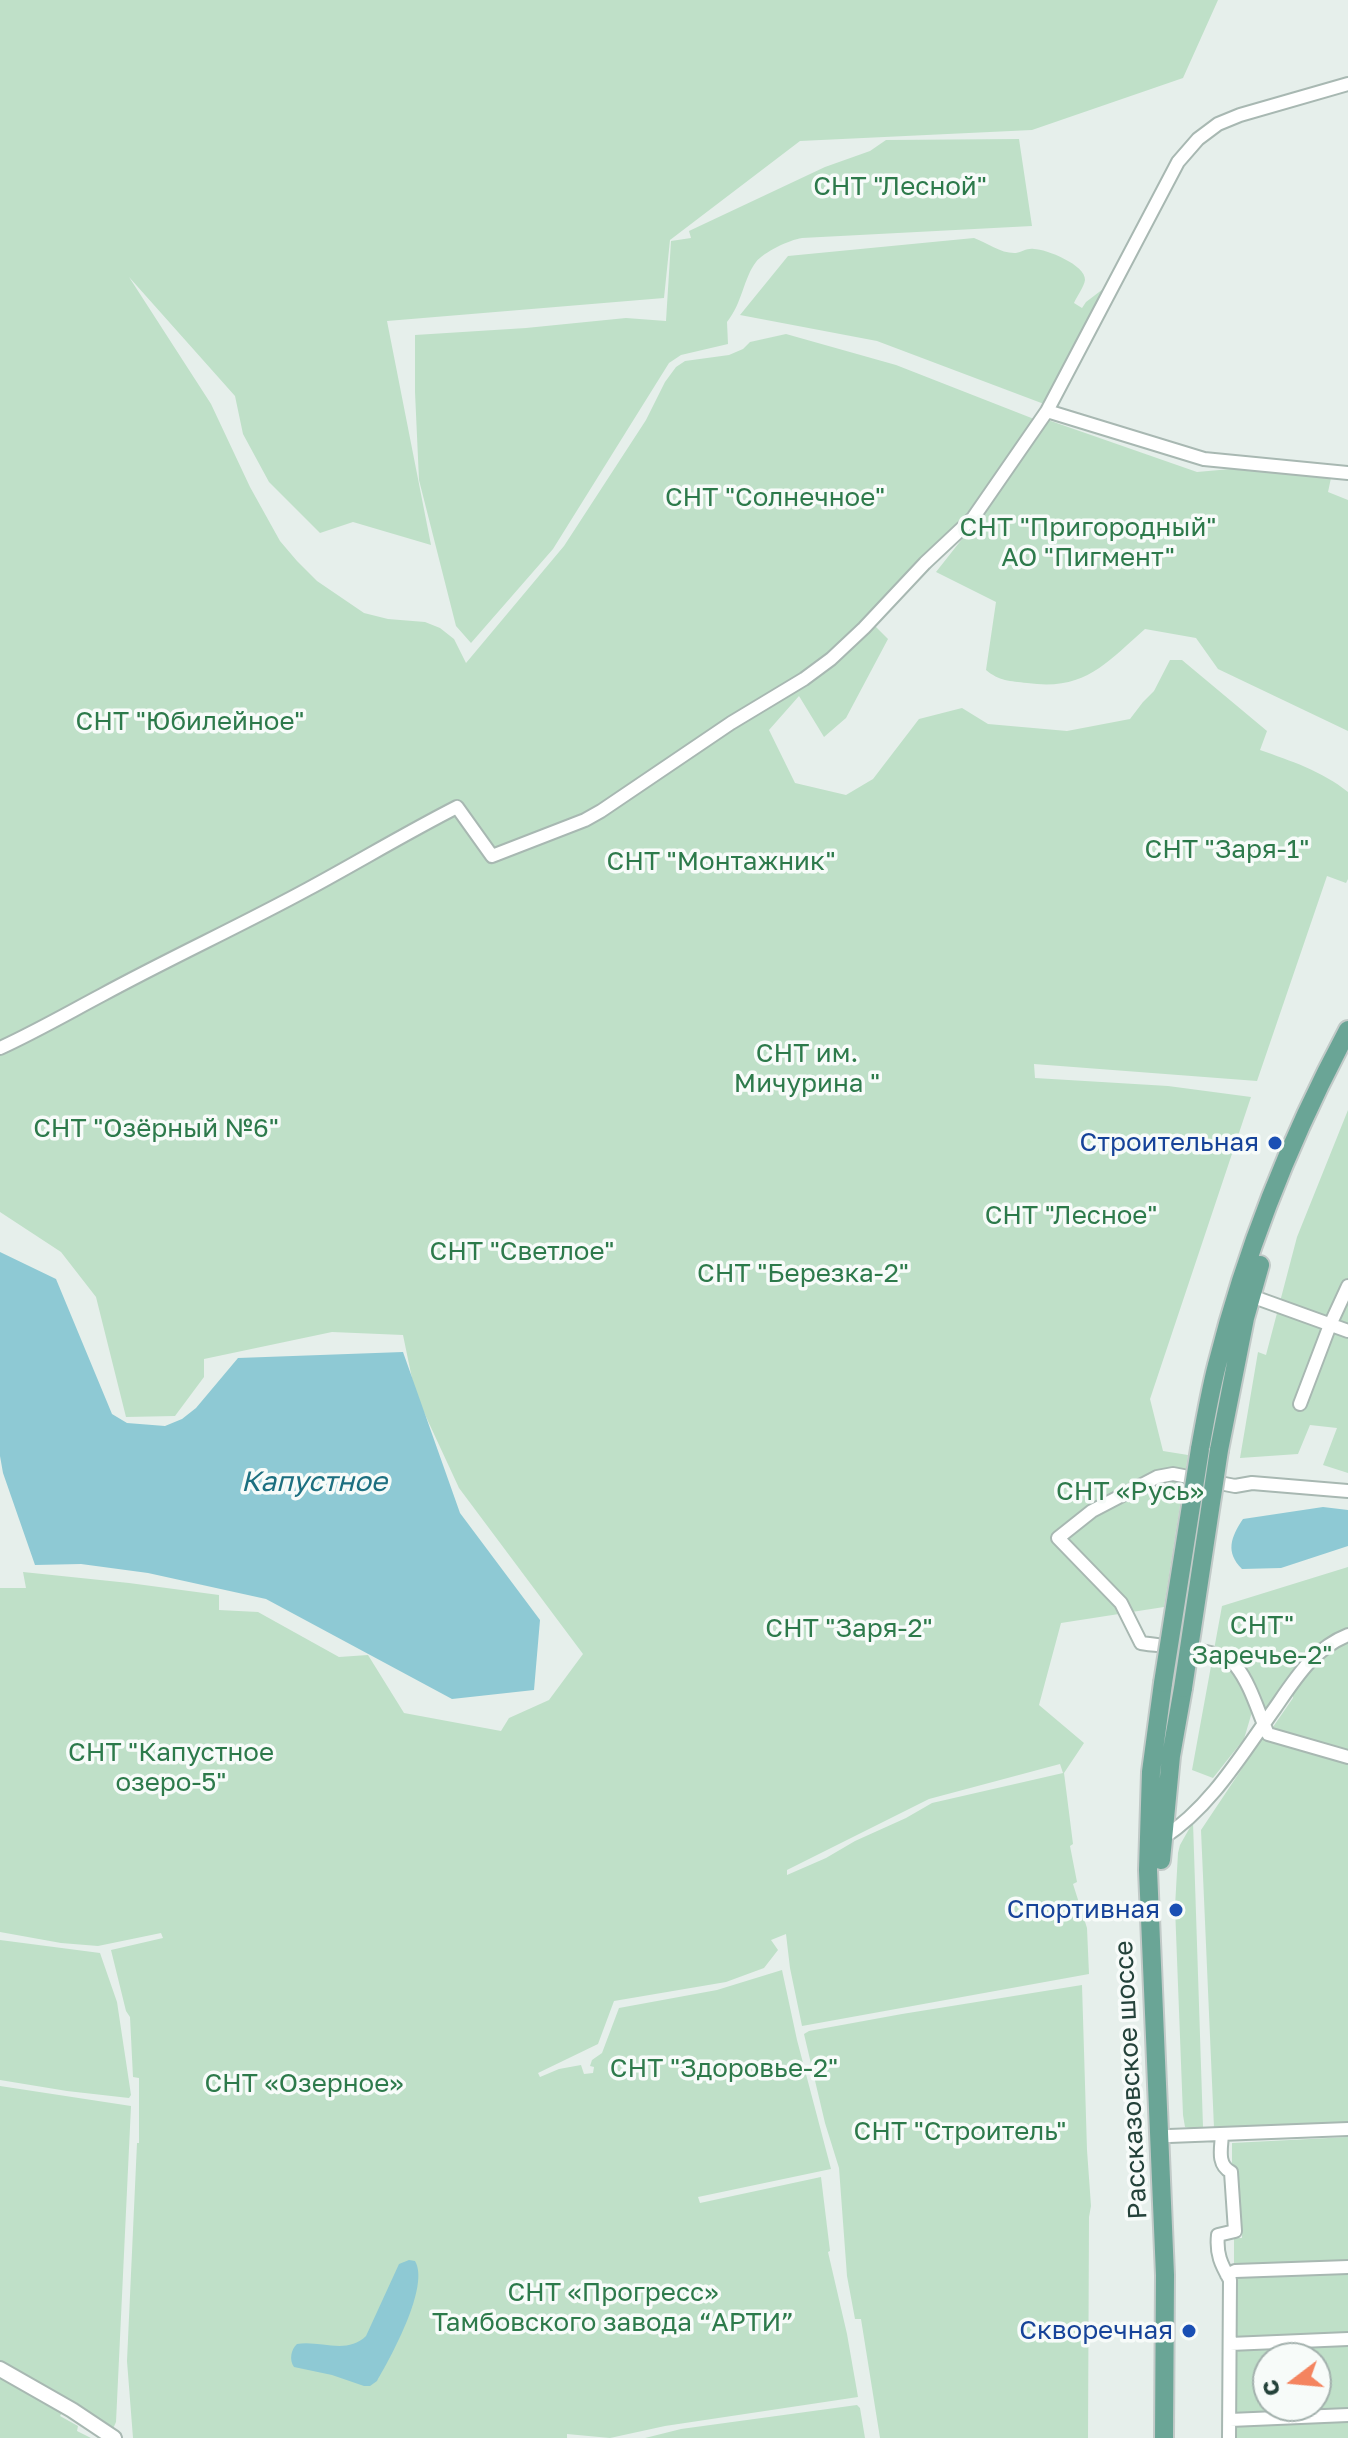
<!DOCTYPE html>
<html>
<head>
<meta charset="utf-8">
<style>
	body { margin:0 }
	#map { position:relative; width:1348px; height:2438px; overflow:hidden; background:#e6efeb; font-family:"Golos Text",sans-serif }
	canvas { display:block }
	.north { position:absolute; left:1252px; top:2342px; width:80px; height:80px; box-sizing:border-box; background:#f7fbf9; border:2px solid #a3b1ad; border-radius:50%; rotate:254deg; font-size:22px; font-weight:700; line-height:32px; text-align:center; color:#24423a }
	.north::after { content:''; display:block; margin:auto; width:28px; height:36px; background:#f4845f; clip-path:polygon(50% 0,100% 100%,50% 72%,0 100%) }
</style>
</head>
<body>
<div id="map">
<canvas width="1348" height="2438"></canvas>
<div class="north">С</div>
</div>
<script>
const c = document.querySelector('canvas').getContext('2d');
c.lineJoin = 'round';
function fillPath(path, color) {
  c.fillStyle = color;
  c.fill(path, 'evenodd');
}
function stroke(path, color, width, dash) {
  c.strokeStyle = color;
  c.lineWidth = width;
  c.lineCap = dash ? 'butt' : 'round';
  c.setLineDash(dash || []);
  c.stroke(path);
}
function drawText(font, color, halo, rows, align = 'center') {
  c.font = font + ' "Golos Text",sans-serif';
  c.lineWidth = 7;
  c.setLineDash([]);
  c.textBaseline = 'middle';
  c.strokeStyle = halo;
  c.fillStyle = color;
  for (const [text, x, y, turn = 0] of rows) {
    c.save();
    c.translate(x, y);
    c.rotate((+turn || 0) * Math.PI / 180);
    c.textAlign = isNaN(turn) ? turn : align;
    if (halo) c.strokeText(text, 0, 0);
    c.fillText(text, 0, 0);
    c.restore();
  }
}
fillPath(new Path2D(`
	M 0,0 L 1218,0 L 1183,78 L 1032,130 L 800,141 L 670,240 L 664,298 L 387,321 L 431,545 L 353,522 L 320,533 L 269,482 L 243,434 L 235,396 L 129,277 L 211,404 L 250,487 L 280,541 L 297,561 L 317,581 L 364,613 L 388,619 L 425,622 L 440,628 L 454,639 L 466,663 L 564,546 L 646,420 L 665,382 L 676,367 L 685,361 L 729,355 L 743,349 L 750,342 L 786,334 L 896,365 L 1034,419 L 985,492 L 922,566 L 867,618 L 888,639 L 846,718 L 824,737 L 799,696 L 769,730 L 795,783 L 846,795 L 873,779 L 919,719 L 962,708 L 988,724 L 1067,731 L 1130,719 L 1143,702 L 1154,691 L 1170,660 L 1182,660 L 1267,731 L 1260,750 C 1291,761 1322,771 1348,792 L 1348,879 L 1346,883 L 1327,876 L 1257,1081 L 1034,1064 L 1035,1078 L 1168,1086 L 1251,1097 L 1150,1399 L 1163,1451 L 1188,1455 L 1164,1607 L 1061,1623 L 1039,1705 L 1084,1743 L 1064,1773 L 1073,1844 L 1070,1846 L 1077,1882 L 1073,1884 L 1087,1928 L 1089,1974 L 802,2026 L 790,1968 L 786,1934 L 771,1940 L 778,1950 L 764,1968 L 726,1982 L 614,2001 L 598,2044 L 538,2073 L 540,2077 L 559,2069 L 581,2065 L 584,2074 L 593,2073 L 594,2067 L 590,2066 L 592,2060 L 602,2053 L 619,2008 L 717,1990 L 782,1970 L 797,2040 L 831,2169 L 698,2197 L 700,2203 L 821,2177 L 830,2251 L 828,2252 L 847,2334 L 858,2397 L 665,2426 L 610,2438 L 567,2434 L 567,2438 L 133,2438 L 127,2361 L 137,2143 L 139,2143 L 139,2078 L 133,2077 L 130,2017 L 126,2011 L 111,1950 L 163,1938 L 161,1933 L 98,1946 L 61,1943 L 0,1932 L 0,1588 L 26,1588 L 23,1572 L 129,1583 L 219,1595 L 219,1610 L 258,1612 L 339,1657 L 368,1655 L 404,1713 L 501,1731 L 509,1718 L 549,1700 L 583,1654 L 459,1488 L 415,1393 L 403,1335 L 332,1332 L 204,1359 L 204,1377 L 175,1416 L 126,1417 L 96,1297 L 61,1252 L 0,1212 ZM 1060,1764 L 1063,1773 L 932,1803 L 906,1818 L 855,1841 L 826,1858 L 787,1875 L 787,1870 L 929,1799 Z
	M 1019,139 L 1032,226 L 802,238 C 789,240 764,252 756,262 C 744,277 742,304 727,322 L 728,344 L 681,355 L 669,363 L 553,549 L 471,643 L 456,626 L 419,480 L 415,392 L 415,335 L 526,328 L 626,318 L 666,321 L 671,241 L 691,238 L 689,231 L 825,167 L 870,151 L 886,140 Z
	M 974,238 C 987,243 1002,254 1016,253 C 1022,252 1027,248 1034,249 C 1046,249 1086,265 1085,280 C 1084,287 1077,296 1074,303 L 1082,308 L 1086,302 L 1107,286 L 1044,404 L 877,341 L 740,315 L 788,256 Z
	M 1048,420 L 1197,472 L 1253,467 L 1286,470 L 1331,478 L 1328,492 L 1348,500 L 1348,731 L 1218,669 L 1196,638 L 1145,629 C 1105,664 1085,691 1027,683 C 1010,681 999,681 986,670 L 996,602 L 936,572 L 996,496 Z
	M 1348,1110 L 1348,1473 L 1323,1465 L 1337,1428 L 1310,1425 L 1298,1454 L 1240,1458 L 1258,1352 L 1266,1355 L 1297,1237 Z
	M 1348,1567 L 1348,1753 L 1324,1746 L 1321,1756 L 1348,1763 L 1348,2124 L 1214,2128 L 1201,1830 L 1261,1740 L 1264,1740 L 1293,1698 L 1293,1693 L 1319,1658 L 1299,1668 L 1265,1711 L 1249,1708 L 1252,1712 L 1244,1739 L 1213,1778 L 1192,1770 L 1222,1606 Z
	M 1193,1822 L 1203,2127 L 1199,2130 L 1185,2127 L 1183,2115 L 1175,1907 L 1178,1853 L 1180,1845 Z
	M 0,1940 L 100,1953 L 117,2002 L 131,2095 L 129,2098 L 67,2091 L 0,2080 Z
	M 1082,1985 L 1087,2150 L 1091,2206 L 1089,2217 L 1088,2438 L 880,2438 L 861,2319 L 855,2319 L 847,2276 L 839,2168 L 825,2123 L 804,2034 L 809,2031 L 902,2014 Z
	M 0,2086 L 131,2106 L 116,2422 L 112,2431 L 0,2363 Z
	M 1348,2137 L 1348,2265 L 1234,2270 L 1234,2238 L 1242,2238 L 1242,2231 L 1238,2169 L 1232,2168 L 1232,2143 Z
	M 1348,2270 L 1348,2409 L 1234,2413 L 1234,2276 ZM 1268,2358 L 1316,2358 L 1316,2406 L 1268,2406 Z
	M 0,2377 L 63,2411 L 60,2416 L 78,2426 L 77,2431 L 91,2438 L 0,2438 Z
	M 857,2405 L 860,2408 L 865,2438 L 645,2438 L 681,2429 Z
	M 1348,2420 L 1348,2438 L 1233,2438 L 1233,2426 Z`), '#bfe0c8');
fillPath(new Path2D(`
	M 0,1252 L 56,1279 L 112,1414 L 127,1423 L 165,1426 L 182,1419 L 196,1408 L 238,1358 L 403,1352 L 460,1513 L 540,1620 L 534,1690 L 452,1699 L 266,1599 L 148,1573 L 81,1564 L 35,1565 L 3,1473 L 0,1456 Z
	M 1323,1507 L 1348,1510 L 1348,1546 L 1281,1568 L 1242,1569 C 1225,1552 1231,1537 1243,1519 Z
	M 409,2260 L 415,2261 C 430,2286 391,2357 377,2381 L 370,2386 L 364,2386 L 332,2375 L 294,2367 C 289,2360 291,2349 297,2344 C 320,2340 347,2355 366,2336 L 399,2264 Z`), '#8ec9d4');
const minor = new Path2D(`
	M 1348,84 L 1240,115 L 1218,124 L 1198,139 L 1178,162 L 1047,411 L 1204,459 L 1348,473
	M 0,1048 C 35,1032 68,1013 102,995 C 170,958 240,926 308,889 C 358,862 406,833 457,807 L 492,856 L 585,820 L 601,811 L 731,723 L 804,679 L 831,659 L 864,628 L 925,563 L 973,518 L 1047,411
	M 1251,1296 L 1348,1331
	M 1300,1404 L 1330,1325 L 1348,1286
	M 1348,1491 L 1252,1483 L 1235,1486 L 1173,1474 L 1157,1477 L 1092,1511 L 1058,1538 L 1121,1603 L 1141,1643 C 1164,1647 1222,1648 1236,1666 C 1251,1685 1258,1712 1268,1734 L 1348,1757
	M 1163,1838 C 1211,1807 1242,1754 1275,1708 C 1295,1679 1314,1648 1348,1635
	M 1222,2135 C 1221,2149 1217,2165 1231,2172 L 1235,2231 L 1218,2235 C 1216,2254 1221,2264 1230,2280 L 1229,2438
	M 1169,2136 L 1348,2129
	M 1227,2275 L 1235,2271 L 1348,2267
	M 1230,2344 L 1348,2339
	M 1230,2420 L 1348,2415`);
const tertiary = new Path2D(`
	M 0,2369 L 72,2410 L 114,2438`);
const primary = new Path2D(`
	M 1200,1449 C 1205,1421 1210,1392 1217,1365 C 1246,1249 1292,1135 1348,1030
	M 1219,1450 L 1245,1318 L 1260,1265
	M 1163,1683 L 1151,1772 L 1148,1870 L 1165,2275 L 1164,2438
	M 1161,1860 L 1171,1756 L 1183,1688`);
stroke(minor, '#a8b8b2', 16);
stroke(tertiary, '#a8b8b2', 18);
stroke(primary, '#c2cac8', 22);
stroke(minor, '#fff', 12);
stroke(tertiary, '#fff', 14);
stroke(primary, '#6aa596', 18);
const primaryBridge = new Path2D(`
	M 1163,1683 L 1200,1449
	M 1183,1688 L 1219,1450`);
stroke(primaryBridge, '#c2cac8', 22, []);
stroke(primaryBridge, '#6aa596', 18);
for (const [x, y, r, color] of [
	[1275,1143,8,"#1a4fb4"],
	[1176,1910,8,"#1a4fb4"],
	[1189,2331,8,"#1a4fb4"]
]) {
  const dot = new Path2D();
  dot.arc(x, y, r, 0, 2 * Math.PI);
  c.fillStyle = color;
  c.fill(dot);
  stroke(dot, '#f7fbf9', 3);
}
drawText('26px', '#2d7a4b', '#f7fbf9', [
	["СНТ \"Лесной\"",900,187],
	["СНТ \"Солнечное\"",775,498],
	["СНТ \"Пригородный\"",1088,528],
	["АО \"Пигмент\"",1088,558],
	["СНТ \"Юбилейное\"",190,722],
	["СНТ \"Заря-1\"",1227,850],
	["СНТ \"Монтажник\"",721,862],
	["СНТ им.",807,1054],
	["Мичурина \"",807,1084],
	["СНТ \"Озёрный №6\"",156,1129],
	["СНТ \"Лесное\"",1071,1216],
	["СНТ \"Светлое\"",522,1252],
	["СНТ \"Березка-2\"",803,1274],
	["СНТ «Русь»",1130,1492],
	["СНТ\"",1262,1626],
	["Заречье-2\"",1262,1656],
	["СНТ \"Заря-2\"",849,1629],
	["СНТ \"Капустное",171,1753],
	["озеро-5\"",171,1783],
	["СНТ \"Здоровье-2\"",724,2069],
	["СНТ «Озерное»",304,2084],
	["СНТ \"Строитель\"",960,2132],
	["СНТ «Прогресс»",613,2293],
	["Тамбовского завода “АРТИ”",613,2323]
]);
drawText('26px', '#164399', '#f7fbf9', [
	["Строительная",1259,1143],
	["Спортивная",1160,1910],
	["Скворечная",1173,2331]
], 'right');
drawText('26px', '#24423a', '#f7fbf9', [
	["Рассказовское шоссе",1131,2080,-93]
]);
drawText('italic 28px', '#1c6f80', '#f7fbf9', [
	["Капустное",314,1482]
]);
</script>
</body>
</html>
